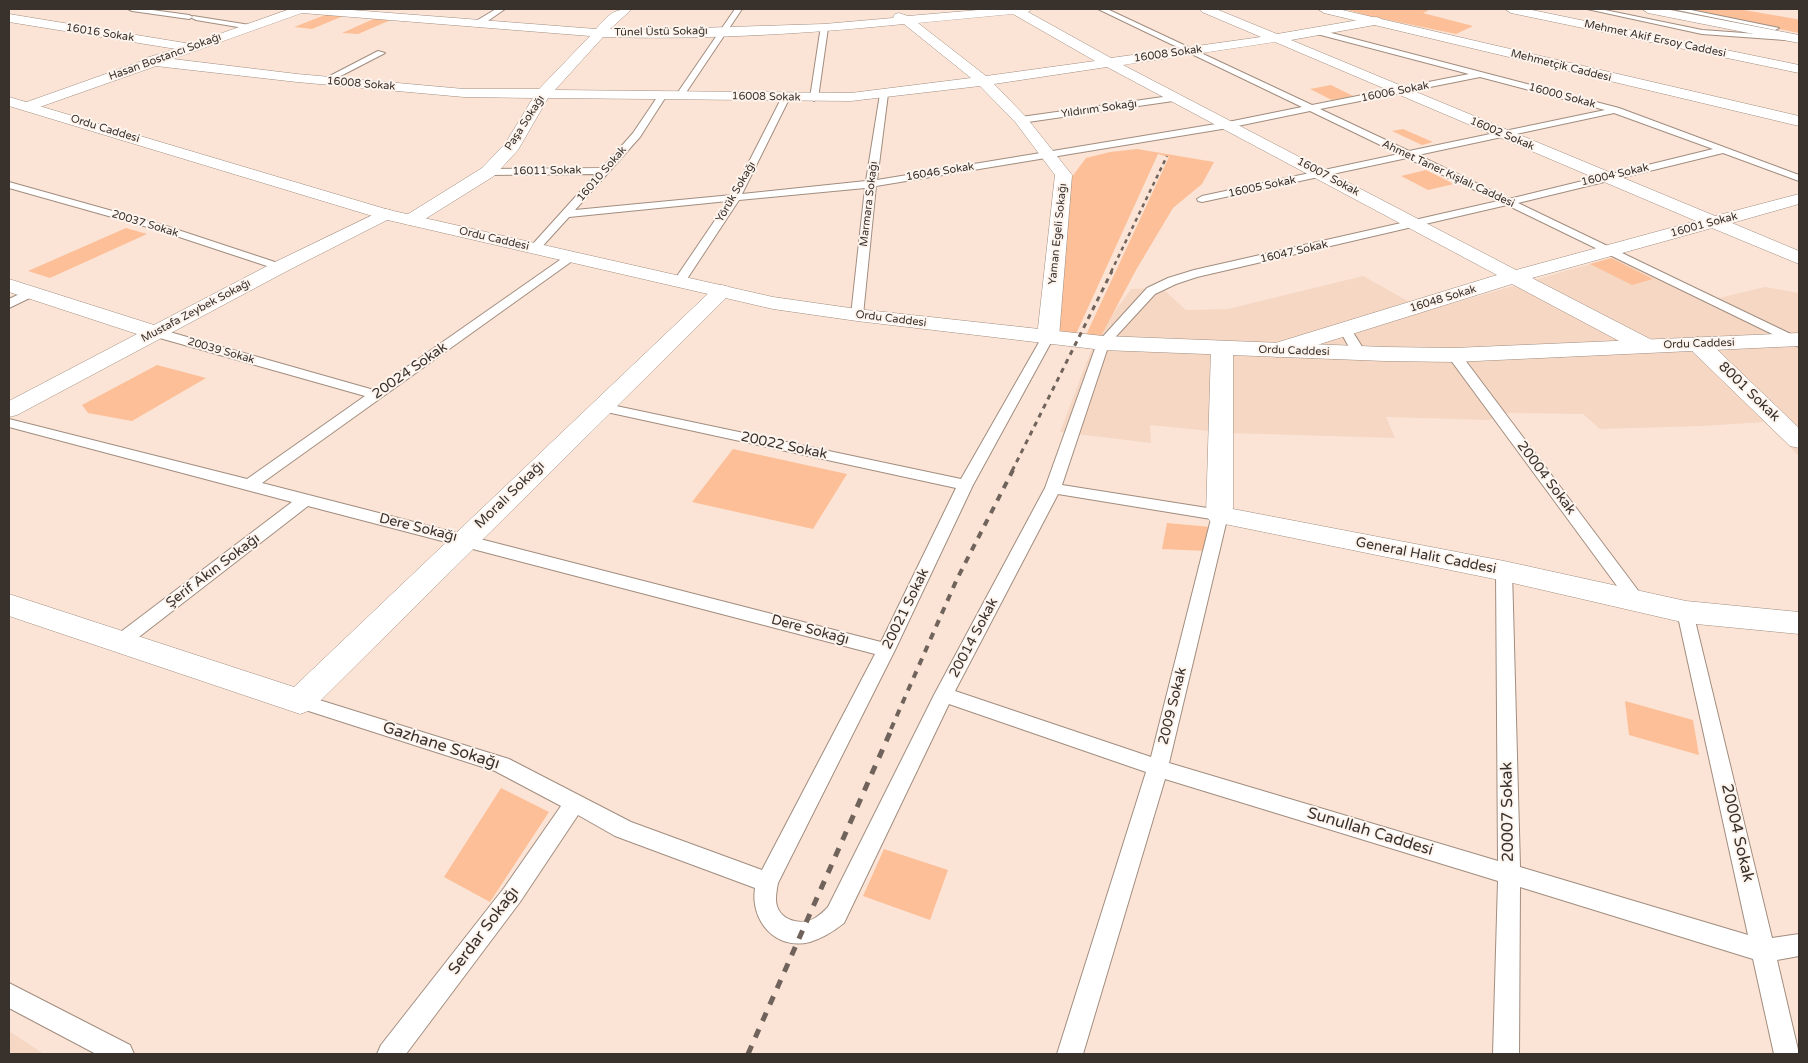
<!DOCTYPE html>
<html>
<head>
<meta charset="utf-8">
<style>
	body { margin:0 }
	#map { position:relative; width:1808px; height:1063px; overflow:hidden; background:#fbe4d6; font-family:"Varela Round",sans-serif }
	canvas { display:block }
	.frame { position:absolute; inset:0; border:10px solid #39312b; pointer-events:none }
</style>
</head>
<body>
<div id="map">
<canvas width="1808" height="1063"></canvas>
<div class="frame"></div>
</div>
<script>
const c = document.querySelector('canvas').getContext('2d');
c.lineJoin = 'round';
function fillPath(path, color) {
  c.fillStyle = color;
  c.fill(path, 'evenodd');
}
function stroke(path, color, width, dash) {
  c.strokeStyle = color;
  c.lineWidth = width;
  c.lineCap = dash ? 'butt' : 'round';
  c.setLineDash(dash || []);
  c.stroke(path);
}
function drawText(font, color, halo, rows, align = 'center') {
  c.font = font + ' "Varela Round",sans-serif';
  c.lineWidth = 4;
  c.setLineDash([]);
  c.textBaseline = 'middle';
  c.strokeStyle = halo;
  c.fillStyle = color;
  for (const [text, x, y, turn = 0] of rows) {
    c.save();
    c.translate(x, y);
    c.rotate((+turn || 0) * Math.PI / 180);
    c.textAlign = isNaN(turn) ? turn : align;
    if (halo) c.strokeText(text, 0, 0);
    c.fillText(text, 0, 0);
    c.restore();
  }
}
fillPath(new Path2D(`
	M 1622,255 L 1719,298 L 1765,287 L 1799,293 L 1799,456 L 1764,422 L 1702,426 L 1600,429 L 1583,414 L 1508,413 L 1489,420 L 1386,417 L 1395,438 L 1229,433 L 1150,425 L 1151,443 L 1060,432 L 1097,335 L 1131,289 L 1162,288 L 1186,310 L 1228,309 L 1363,276 L 1426,311 Z
	M 9,1031 L 44,1054 L 9,1054 Z`), '#f5d7c4');
fillPath(new Path2D(`
	M 1344,9 L 1431,9 L 1423,13 L 1473,26 L 1456,34 L 1369,16 Z
	M 1680,9 L 1738,9 L 1796,19 L 1799,20 L 1799,33 Z
	M 330,13 L 348,14 L 312,29 L 294,27 Z
	M 378,17 L 393,19 L 358,34 L 342,33 Z
	M 1331,85 L 1353,96 L 1332,100 L 1310,89 Z
	M 1403,129 L 1433,142 L 1422,145 L 1392,131 Z
	M 1137,149 L 1214,162 L 1202,184 L 1173,208 L 1136,270 L 1101,336 L 1086,335 L 1169,157 L 1158,154 L 1076,334 L 1056,332 L 1068,182 L 1086,158 L 1110,152 Z
	M 1426,170 L 1454,184 L 1428,190 L 1401,176 Z
	M 126,228 L 147,234 L 50,278 L 28,271 Z
	M 1611,258 L 1653,279 L 1632,285 L 1590,264 Z
	M 157,365 L 206,378 L 132,421 L 88,413 L 82,405 Z
	M 733,449 L 847,474 L 813,529 L 692,502 Z
	M 1167,523 L 1211,527 L 1207,551 L 1162,549 Z
	M 1625,701 L 1693,720 L 1699,755 L 1629,735 Z
	M 501,788 L 549,812 L 490,902 L 444,877 Z
	M 884,849 L 948,870 L 930,920 L 863,896 Z`), '#fcbf97');
const lane = new Path2D(`
	M 128,9 L 145,9 L 189,15 L 193,17 L 189,19 L 132,11 Z
	M 496,9 L 505,9 L 482,25 L 476,25 L 476,21 Z
	M 735,9 L 742,9 L 683,97 L 677,97 L 676,95 Z
	M 1098,9 L 1107,9 L 1312,105 L 1469,74 L 1317,34 L 1317,30 L 1320,30 L 1619,108 L 1799,175 L 1799,181 L 1723,153 L 1518,203 L 1799,338 L 1799,347 L 1507,205 L 1197,277 L 1176,284 L 1155,294 L 1109,344 L 1062,485 L 1220,510 L 1226,511 L 1228,515 L 1169,763 L 1498,861 L 1496,571 L 1498,567 L 1504,565 L 1510,567 L 1512,571 L 1520,867 L 1748,935 L 1677,612 L 1680,608 L 1686,606 L 1692,608 L 1772,938 L 1799,934 L 1799,956 L 1777,960 L 1799,1054 L 1774,1054 L 1753,959 L 1520,887 L 1519,1054 L 1493,1054 L 1498,881 L 1165,779 L 1083,1054 L 1057,1054 L 1146,772 L 949,704 L 844,923 C 834,931 823,938 810,942 C 775,951 750,920 755,888 L 615,836 L 578,815 L 520,902 L 406,1054 L 377,1054 L 381,1045 L 504,888 L 561,806 L 495,771 L 293,706 L 290,701 L 293,696 L 300,694 L 509,759 L 631,822 L 762,870 L 875,654 L 308,506 L 126,647 L 120,649 L 114,647 L 111,642 L 114,637 L 292,502 L 9,427 L 9,419 L 247,479 L 365,396 L 149,335 L 148,332 L 149,329 L 159,329 L 374,390 L 567,255 L 575,255 L 577,257 L 575,259 L 262,483 L 881,642 L 956,488 L 602,411 L 595,407 L 602,403 L 961,479 L 1042,337 L 1048,333 L 1053,334 L 1054,337 L 973,485 L 895,650 L 778,883 C 777,888 776,894 776,899 C 776,919 799,927 815,918 C 820,915 824,911 828,907 L 934,695 L 1045,488 L 1097,343 L 1147,288 L 1168,278 L 1194,270 L 1498,201 L 1407,158 L 1202,202 L 1198,201 L 1197,199 L 1202,196 L 1399,154 L 1310,111 L 1228,128 L 876,186 L 863,315 L 857,319 L 851,315 L 865,188 L 739,200 L 683,285 L 679,286 L 673,282 L 728,201 L 569,217 L 539,250 L 535,251 L 529,248 L 531,246 L 596,174 L 488,175 L 483,172 L 488,169 L 602,168 L 633,133 L 660,93 L 663,92 L 667,95 L 640,137 L 575,210 L 732,195 L 782,97 L 786,94 L 790,97 L 742,194 L 866,181 L 880,94 L 884,91 L 888,94 L 877,180 L 1228,122 L 1302,107 ZM 1480,77 L 1605,110 L 1409,151 L 1320,109 ZM 1614,113 L 1713,149 L 1509,199 L 1418,155 ZM 1058,494 L 1211,519 L 1151,757 L 955,691 Z
	M 1587,9 L 1600,9 L 1702,30 L 1799,37 L 1799,41 L 1702,34 Z
	M 1672,9 L 1686,9 L 1779,28 L 1775,30 Z
	M 193,16 L 250,25 L 254,27 L 250,29 L 196,20 L 192,18 Z
	M 821,26 L 828,28 L 818,98 L 814,101 L 810,98 Z
	M 378,51 L 385,53 L 329,82 L 322,80 Z
	M 1177,95 L 1181,98 L 1180,100 L 1021,123 L 1016,120 L 1021,117 Z
	M 9,182 L 166,226 L 284,265 L 286,267 L 280,270 L 276,269 L 158,230 L 9,188 Z
	M 32,288 L 36,289 L 38,292 L 36,295 L 9,308 L 9,299 Z
	M 1345,325 L 1349,326 L 1366,353 L 1364,356 L 1359,357 L 1354,356 L 1339,329 Z
	M 1454,351 L 1459,352 L 1643,597 L 1646,601 L 1643,605 L 1637,607 L 1631,605 L 1447,355 Z
	M 9,983 L 130,1045 L 134,1054 L 96,1054 L 9,1008 Z`);
const street = new Path2D(`
	M 290,9 L 339,9 L 596,29 C 609,15 612,9 632,9 L 610,29 L 635,30 L 824,24 L 893,18 L 895,14 L 899,13 L 908,16 L 990,9 L 1032,9 L 1028,12 L 1111,58 L 1261,37 L 1202,12 L 1200,9 L 1216,9 L 1277,34 L 1376,17 L 1380,18 L 1382,21 L 1380,24 L 1291,40 L 1715,216 L 1799,194 L 1799,204 L 1732,223 L 1799,251 L 1799,264 L 1712,228 L 1532,278 L 1652,340 L 1655,345 L 1652,350 L 1644,352 L 1636,350 L 1512,284 L 1285,355 L 1277,357 L 1269,355 L 1266,350 L 1269,345 L 1497,275 L 1107,67 L 994,84 L 1026,117 L 1072,175 L 1059,337 L 1056,342 L 1048,344 L 1040,342 L 1037,337 L 1055,175 L 1016,123 L 980,86 L 851,101 L 548,98 L 518,150 L 494,176 L 417,224 L 411,225 L 405,224 L 402,220 L 405,216 L 482,168 L 505,144 L 533,98 L 464,97 L 297,82 L 156,66 L 34,109 L 24,109 L 22,106 L 24,103 L 145,60 L 146,58 L 176,49 L 9,22 L 9,14 L 191,44 ZM 302,13 L 590,36 L 539,89 L 464,89 L 297,74 L 173,59 ZM 1013,14 L 1095,61 L 986,76 L 918,23 ZM 904,24 L 971,78 L 851,93 L 555,90 L 603,37 C 703,40 805,34 904,24 ZM 1275,42 L 1696,221 L 1516,270 L 1123,65 Z
	M 385,209 L 391,210 L 394,214 L 391,218 L 287,271 L 17,415 L 9,417 L 9,401 L 137,334 L 9,292 L 9,279 L 154,325 L 273,263 Z
	M 722,285 L 729,287 L 732,291 L 729,295 L 311,710 L 300,714 L 9,616 L 9,594 L 294,687 L 715,287 Z
	M 1698,337 L 1706,339 L 1799,428 L 1799,448 L 1790,446 L 1690,349 L 1687,344 L 1690,339 Z
	M 1222,342 L 1230,344 L 1233,349 L 1233,509 L 1504,561 L 1686,601 L 1799,612 L 1799,634 L 1686,623 L 1504,581 L 1210,521 L 1206,515 L 1211,349 L 1214,344 Z`);
const secondary = new Path2D(`
	M 1318,9 L 1338,9 L 1799,116 L 1799,126 L 1324,13 Z
	M 1505,9 L 1527,9 L 1799,65 L 1799,73 L 1511,13 Z
	M 1642,9 L 1665,9 L 1799,35 L 1799,43 L 1648,13 Z`);
const primary = new Path2D(`
	M 9,97 L 389,210 L 773,297 L 857,309 L 1103,336 L 1385,347 L 1454,348 L 1799,333 L 1799,346 L 1454,362 L 1385,361 L 1103,350 L 857,321 L 773,309 L 379,218 L 9,106 Z`);
stroke(lane, '#a18d7f', 2);
stroke(street, '#a18d7f', 1);
stroke(secondary, '#a18d7f', 1);
stroke(primary, '#a18d7f', 1);
fillPath(lane, '#fff');
fillPath(street, '#fff');
fillPath(secondary, '#fff');
fillPath(primary, '#fff');
stroke(new Path2D(`
	M 1111,272 L 1167,156`), '#70635b', 2.5, [4, 4]);
stroke(new Path2D(`
	M 1012,471 L 1112,271`), '#70635b', 3, [5, 5]);
stroke(new Path2D(`
	M 891,729 L 957,579 L 1013,470`), '#70635b', 4, [7, 7]);
stroke(new Path2D(`
	M 748,1054 L 892,728`), '#70635b', 5, [9, 9]);
drawText('11px', '#39312b', '#fef4ee', [
	["Tünel Üstü Sokağı",661,32,-1],
	["16016 Sokak",100,33,9],
	["Mehmet Akif Ersoy Caddesi",1655,39,12],
	["16008 Sokak",1168,54,-8],
	["Hasan Bostancı Sokağı",165,57,-20],
	["Mehmetçik Caddesi",1561,66,14],
	["16008 Sokak",361,84,5],
	["16006 Sokak",1395,92,-11],
	["16000 Sokak",1562,96,15],
	["16008 Sokak",766,97,1],
	["Yıldırım Sokağı",1099,109,-8],
	["Paşa Sokağı",525,123,-57],
	["Ordu Caddesi",105,129,17],
	["16002 Sokak",1502,134,23],
	["16011 Sokak",547,171,-1],
	["16046 Sokak",940,172,-9],
	["16010 Sokak",602,174,-49],
	["Ahmet Taner Kışlalı Caddesi",1448,174,25],
	["16004 Sokak",1615,175,-13],
	["16007 Sokak",1328,177,28],
	["16005 Sokak",1262,187,-12],
	["Yörük Sokağı",736,192,-60],
	["Marmara Sokağı",869,204,-83],
	["20037 Sokak",145,224,17],
	["16001 Sokak",1704,225,-15],
	["Yaman Egeli Sokağı",1058,234,-84],
	["Ordu Caddesi",494,239,13],
	["16047 Sokak",1294,252,-13],
	["16048 Sokak",1443,299,-17],
	["Mustafa Zeybek Sokağı",196,311,-28],
	["Ordu Caddesi",891,319,7],
	["Ordu Caddesi",1699,344,-2],
	["20039 Sokak",221,351,16],
	["Ordu Caddesi",1294,351,2]
]);
drawText('14px', '#39312b', '#fef4ee', [
	["20024 Sokak",410,371,-35],
	["8001 Sokak",1749,392,44],
	["20022 Sokak",784,446,12],
	["20004 Sokak",1546,478,53],
	["Moralı Sokağı",510,495,-44],
	["Dere Sokağı",418,528,14],
	["General Halit Caddesi",1426,556,11],
	["Şerif Akın Sokağı",213,571,-37],
	["20021 Sokak",906,609,-64],
	["Dere Sokağı",810,630,15],
	["20014 Sokak",974,638,-62],
	["2009 Sokak",1173,706,-76]
]);
drawText('16px', '#39312b', '#fef4ee', [
	["Gazhane Sokağı",441,746,18],
	["20007 Sokak",1508,812,-91],
	["Sunullah Caddesi",1370,832,17],
	["20004 Sokak",1737,833,77],
	["Serdar Sokağı",484,931,-53]
]);
</script>
</body>
</html>
